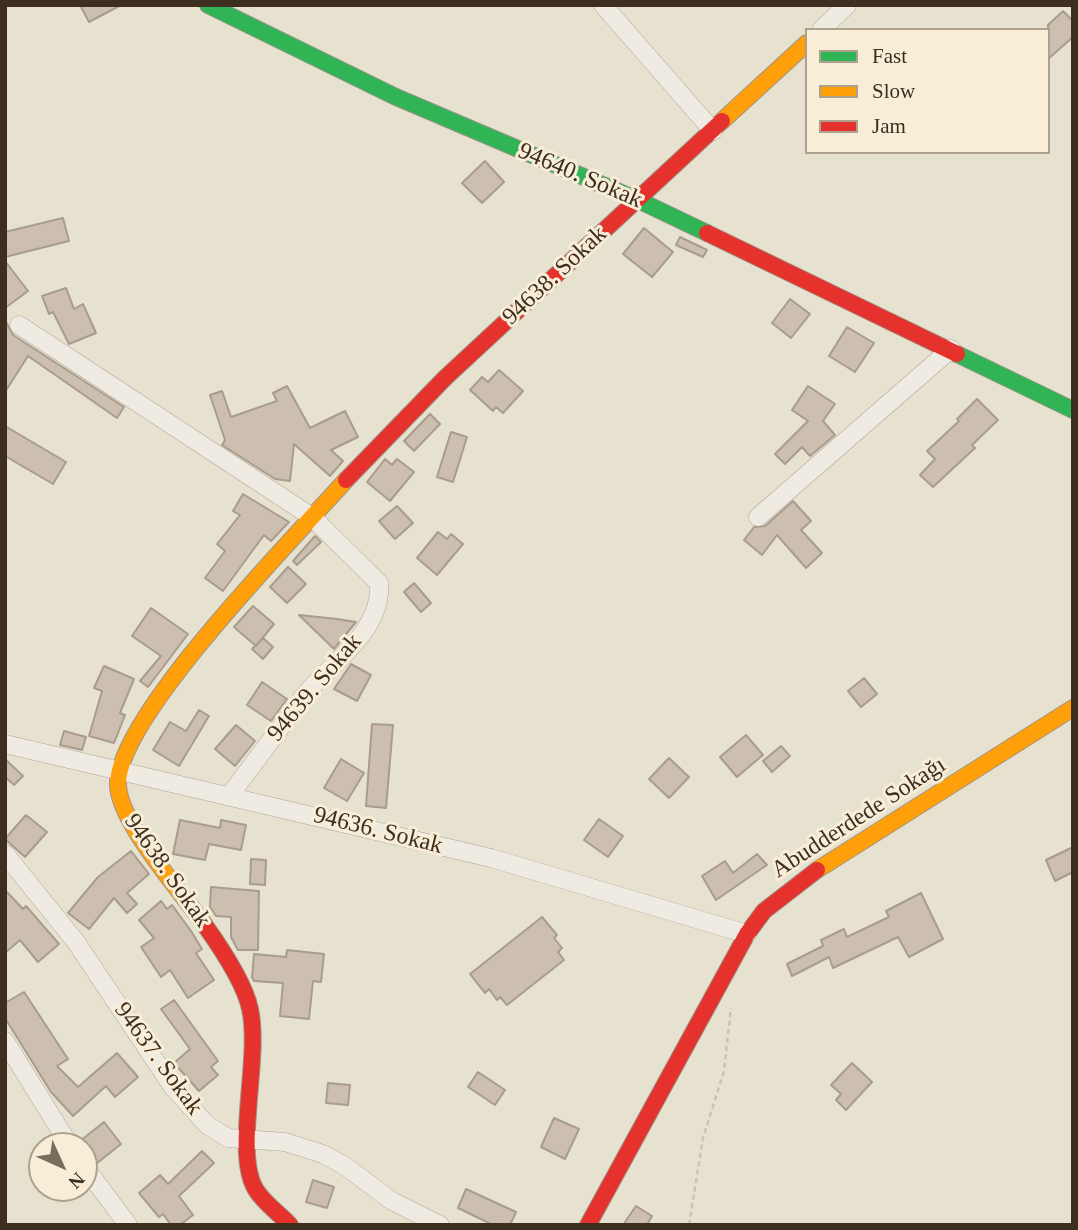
<!DOCTYPE html>
<html>
<head>
<meta charset="utf-8">
<style>
	body { margin:0 }
	#map { position:relative; width:1078px; height:1230px; overflow:hidden; background:#e7e1d0; font-family:Georgia,serif }
	canvas { display:block }
	.frame { position:absolute; inset:0; border:7px solid #3d2e1f; pointer-events:none }
	.legend { position:absolute; left:805px; top:28px; width:245px; height:126px; box-sizing:border-box; background:#f8eed7; border:2px solid #ada18d; margin:0; padding:9px 12px; list-style:none; font-size:21px; color:#3d2e1f }
	.legend li { display:flex; align-items:center; gap:14px; height:35px }
	.legend b { width:35px; border:2px solid #ada18d }
	.north { position:absolute; left:28px; top:1132px; width:70px; height:70px; box-sizing:border-box; background:#f8eed7; border:2px solid #ada18d; border-radius:50%; rotate:135deg; font-size:19px; font-weight:700; line-height:28px; text-align:center; color:#3d2e1f }
	.north::after { content:''; display:block; margin:auto; width:24px; height:32px; background:#786d5d; clip-path:polygon(50% 0,100% 100%,50% 72%,0 100%) }
</style>
</head>
<body>
<div id="map">
<canvas width="1078" height="1230"></canvas>
<div class="frame"></div>
<ul class="legend">
<li><b style="height:9px;background:#30b455"></b>Fast</li>
<li><b style="height:9px;background:#ff9f0a"></b>Slow</li>
<li><b style="height:9px;background:#e5322d"></b>Jam</li>
</ul>
<div class="north">N</div>
</div>
<script>
const c = document.querySelector('canvas').getContext('2d');
c.lineJoin = 'round';
function fillPath(path, color) {
  c.fillStyle = color;
  c.fill(path, 'evenodd');
}
function stroke(path, color, width, dash) {
  c.strokeStyle = color;
  c.lineWidth = width;
  c.lineCap = dash ? 'butt' : 'round';
  c.setLineDash(dash || []);
  c.stroke(path);
}
function drawText(font, color, halo, rows, align = 'center') {
  c.font = font + ' Georgia,serif';
  c.lineWidth = 6;
  c.setLineDash([]);
  c.textBaseline = 'middle';
  c.strokeStyle = halo;
  c.fillStyle = color;
  for (const [text, x, y, turn = 0] of rows) {
    c.save();
    c.translate(x, y);
    c.rotate((+turn || 0) * Math.PI / 180);
    c.textAlign = isNaN(turn) ? turn : align;
    if (halo) c.strokeText(text, 0, 0);
    c.fillText(text, 0, 0);
    c.restore();
  }
}
const building = new Path2D(`
	M 80,5 L 121,5 L 89,22 Z
	M 1063,11 L 1073,21 L 1073,37 L 1048,59 L 1048,25 Z
	M 485,161 L 504,182 L 482,203 L 462,183 Z
	M 63,218 L 69,241 L 5,257 L 5,232 Z
	M 644,228 L 673,252 L 652,277 L 623,254 Z
	M 680,237 L 707,250 L 703,257 L 676,245 Z
	M 5,261 L 28,291 L 5,308 Z
	M 66,288 L 74,309 L 83,304 L 96,333 L 69,344 L 53,312 L 49,314 L 42,296 Z
	M 790,299 L 810,314 L 791,338 L 772,323 Z
	M 5,320 L 13,335 L 124,407 L 117,418 L 28,356 L 5,392 Z
	M 847,327 L 874,343 L 855,372 L 829,356 Z
	M 499,370 L 523,391 L 503,413 L 496,407 L 493,411 L 470,390 L 482,377 L 488,382 Z
	M 287,386 L 310,428 L 345,411 L 358,437 L 331,450 L 343,461 L 330,476 L 294,444 L 290,481 L 275,479 L 222,445 L 225,440 L 210,395 L 222,391 L 231,417 L 277,401 L 273,393 Z
	M 808,386 L 835,404 L 823,421 L 835,435 L 810,456 L 802,447 L 785,464 L 775,454 L 808,421 L 792,410 Z
	M 977,399 L 998,420 L 972,445 L 975,448 L 933,487 L 920,475 L 935,459 L 927,451 L 959,421 L 957,419 Z
	M 430,414 L 440,424 L 414,451 L 404,441 Z
	M 5,426 L 66,462 L 53,484 L 5,456 Z
	M 451,432 L 467,437 L 453,482 L 437,477 Z
	M 385,459 L 392,465 L 397,459 L 414,472 L 390,501 L 367,482 Z
	M 243,494 L 289,522 L 271,541 L 264,535 L 223,591 L 205,578 L 225,551 L 217,544 L 240,515 L 233,511 Z
	M 793,501 L 811,521 L 801,530 L 822,553 L 806,568 L 777,535 L 762,555 L 744,540 L 754,527 L 765,526 Z
	M 397,506 L 413,523 L 395,539 L 379,521 Z
	M 438,532 L 447,539 L 451,534 L 463,544 L 437,575 L 417,558 Z
	M 315,536 L 321,542 L 297,565 L 293,561 Z
	M 288,567 L 306,584 L 287,603 L 270,587 Z
	M 414,583 L 431,603 L 421,612 L 404,592 Z
	M 253,606 L 274,624 L 256,646 L 234,627 Z
	M 151,608 L 188,634 L 148,687 L 140,681 L 161,656 L 132,636 Z
	M 299,615 L 337,619 L 356,622 L 334,649 Z
	M 263,638 L 273,647 L 263,659 L 252,649 Z
	M 351,664 L 371,675 L 357,701 L 334,689 Z
	M 104,666 L 134,679 L 120,713 L 125,715 L 114,743 L 89,736 L 102,691 L 94,688 Z
	M 864,678 L 877,694 L 861,707 L 848,691 Z
	M 262,682 L 287,699 L 271,721 L 247,705 Z
	M 199,710 L 209,716 L 179,766 L 153,750 L 170,722 L 186,731 Z
	M 372,724 L 393,725 L 386,808 L 366,806 Z
	M 236,725 L 255,741 L 235,766 L 215,749 Z
	M 64,731 L 86,737 L 82,750 L 60,745 Z
	M 746,735 L 763,755 L 737,777 L 720,757 Z
	M 781,746 L 790,756 L 772,772 L 763,761 Z
	M 669,758 L 689,777 L 669,798 L 649,779 Z
	M 5,759 L 23,776 L 14,785 L 5,777 Z
	M 341,759 L 364,773 L 347,801 L 324,788 Z
	M 26,815 L 47,832 L 25,857 L 5,839 Z
	M 599,819 L 623,836 L 608,857 L 584,840 Z
	M 180,820 L 220,828 L 221,820 L 246,825 L 241,850 L 209,844 L 205,860 L 173,854 Z
	M 1073,847 L 1073,872 L 1055,881 L 1046,860 Z
	M 131,851 L 149,874 L 127,893 L 137,904 L 127,913 L 114,898 L 89,929 L 68,913 L 98,877 Z
	M 757,854 L 767,865 L 716,900 L 702,876 L 725,861 L 733,873 Z
	M 251,859 L 266,860 L 265,885 L 250,884 Z
	M 211,887 L 259,891 L 258,950 L 238,950 L 231,937 L 231,917 L 216,916 L 210,907 Z
	M 5,890 L 23,909 L 26,906 L 59,944 L 38,962 L 20,940 L 5,953 Z
	M 921,893 L 943,939 L 909,957 L 898,937 L 833,968 L 829,957 L 792,976 L 787,964 L 823,946 L 821,940 L 844,929 L 847,937 L 889,917 L 886,911 Z
	M 161,901 L 167,909 L 172,905 L 191,931 L 202,949 L 196,953 L 214,980 L 188,998 L 170,970 L 161,977 L 141,947 L 154,938 L 139,920 Z
	M 542,917 L 557,935 L 554,938 L 562,948 L 558,952 L 564,960 L 507,1005 L 500,997 L 497,1000 L 489,989 L 485,993 L 470,974 Z
	M 287,950 L 324,954 L 321,982 L 313,981 L 309,1019 L 280,1016 L 283,983 L 254,981 L 252,977 L 254,954 L 286,957 Z
	M 24,992 L 68,1059 L 57,1066 L 78,1087 L 117,1053 L 138,1077 L 115,1097 L 106,1086 L 73,1116 L 51,1092 L 5,1018 L 5,1003 Z
	M 174,1000 L 218,1061 L 211,1067 L 218,1075 L 199,1091 L 174,1063 L 190,1049 L 161,1009 Z
	M 852,1063 L 872,1082 L 846,1110 L 836,1100 L 841,1094 L 831,1085 Z
	M 478,1072 L 505,1090 L 495,1105 L 468,1087 Z
	M 328,1083 L 350,1085 L 348,1105 L 326,1103 Z
	M 554,1118 L 579,1129 L 565,1159 L 541,1147 Z
	M 104,1122 L 121,1144 L 96,1164 L 80,1141 Z
	M 202,1151 L 214,1163 L 179,1196 L 193,1215 L 180,1225 L 171,1225 L 163,1214 L 159,1217 L 139,1193 L 160,1175 L 168,1184 Z
	M 313,1180 L 334,1187 L 327,1208 L 306,1202 Z
	M 466,1189 L 516,1212 L 510,1225 L 493,1225 L 458,1208 Z
	M 636,1206 L 652,1216 L 647,1225 L 623,1225 Z`);
fillPath(building, '#ccbfb0');
stroke(building, '#a89c8f', 2);
const street = new Path2D(`
	M 603,5 L 713,131
	M 821,30 L 847,5
	M 19,325 L 312,517 L 379,583 C 383,632 330,663 304,696 C 279,729 255,762 230,795
	M 758,517 L 951,349
	M 5,744 L 491,858 L 747,934
	M 5,854 L 76,942 L 172,1086 L 207,1125 L 228,1138 L 285,1142 L 323,1154 L 345,1166 L 392,1201 L 440,1225
	M 5,1041 L 70,1146
	M 84,1166 L 128,1225`);
const fast = new Path2D(`
	M 208,5 L 396,97 L 638,200 L 707,233
	M 957,354 L 1073,410`);
const slow = new Path2D(`
	M 722,121 L 807,43
	M 817,870 L 1073,708
	M 204,924 C 181,892 119,822 118,785 C 116,718 297,535 346,480`);
const jam = new Path2D(`
	M 707,233 L 957,354
	M 346,480 L 445,378 L 722,121
	M 204,924 C 219,945 245,984 250,1009 C 261,1059 233,1153 256,1190 C 264,1203 280,1214 290,1225
	M 588,1225 L 747,934 L 764,911 L 817,870`);
stroke(street, '#ada698', 19);
stroke(fast, '#9c9588', 18);
stroke(slow, '#9c9588', 18);
stroke(jam, '#9c9588', 18);
stroke(new Path2D(`
	M 689,1225 L 703,1138 L 724,1071 L 731,1008`), '#c8c2b8', 2.5, [5, 3.5]);
stroke(street, '#f0ebe2', 18);
stroke(fast, '#30b455', 16);
stroke(slow, '#ff9f0a', 16);
stroke(jam, '#e5322d', 16);
drawText('24px', '#3d2e1f', '#f8eed7', [
	["94640. Sokak",580,176,23],
	["94638. Sokak",555,276,-43],
	["94639. Sokak",315,688,-50],
	["Abudderdede Sokağı",859,818,-33],
	["94636. Sokak",378,831,14],
	["94638. Sokak",167,871,55],
	["94637. Sokak",158,1059,54]
]);
</script>
</body>
</html>
